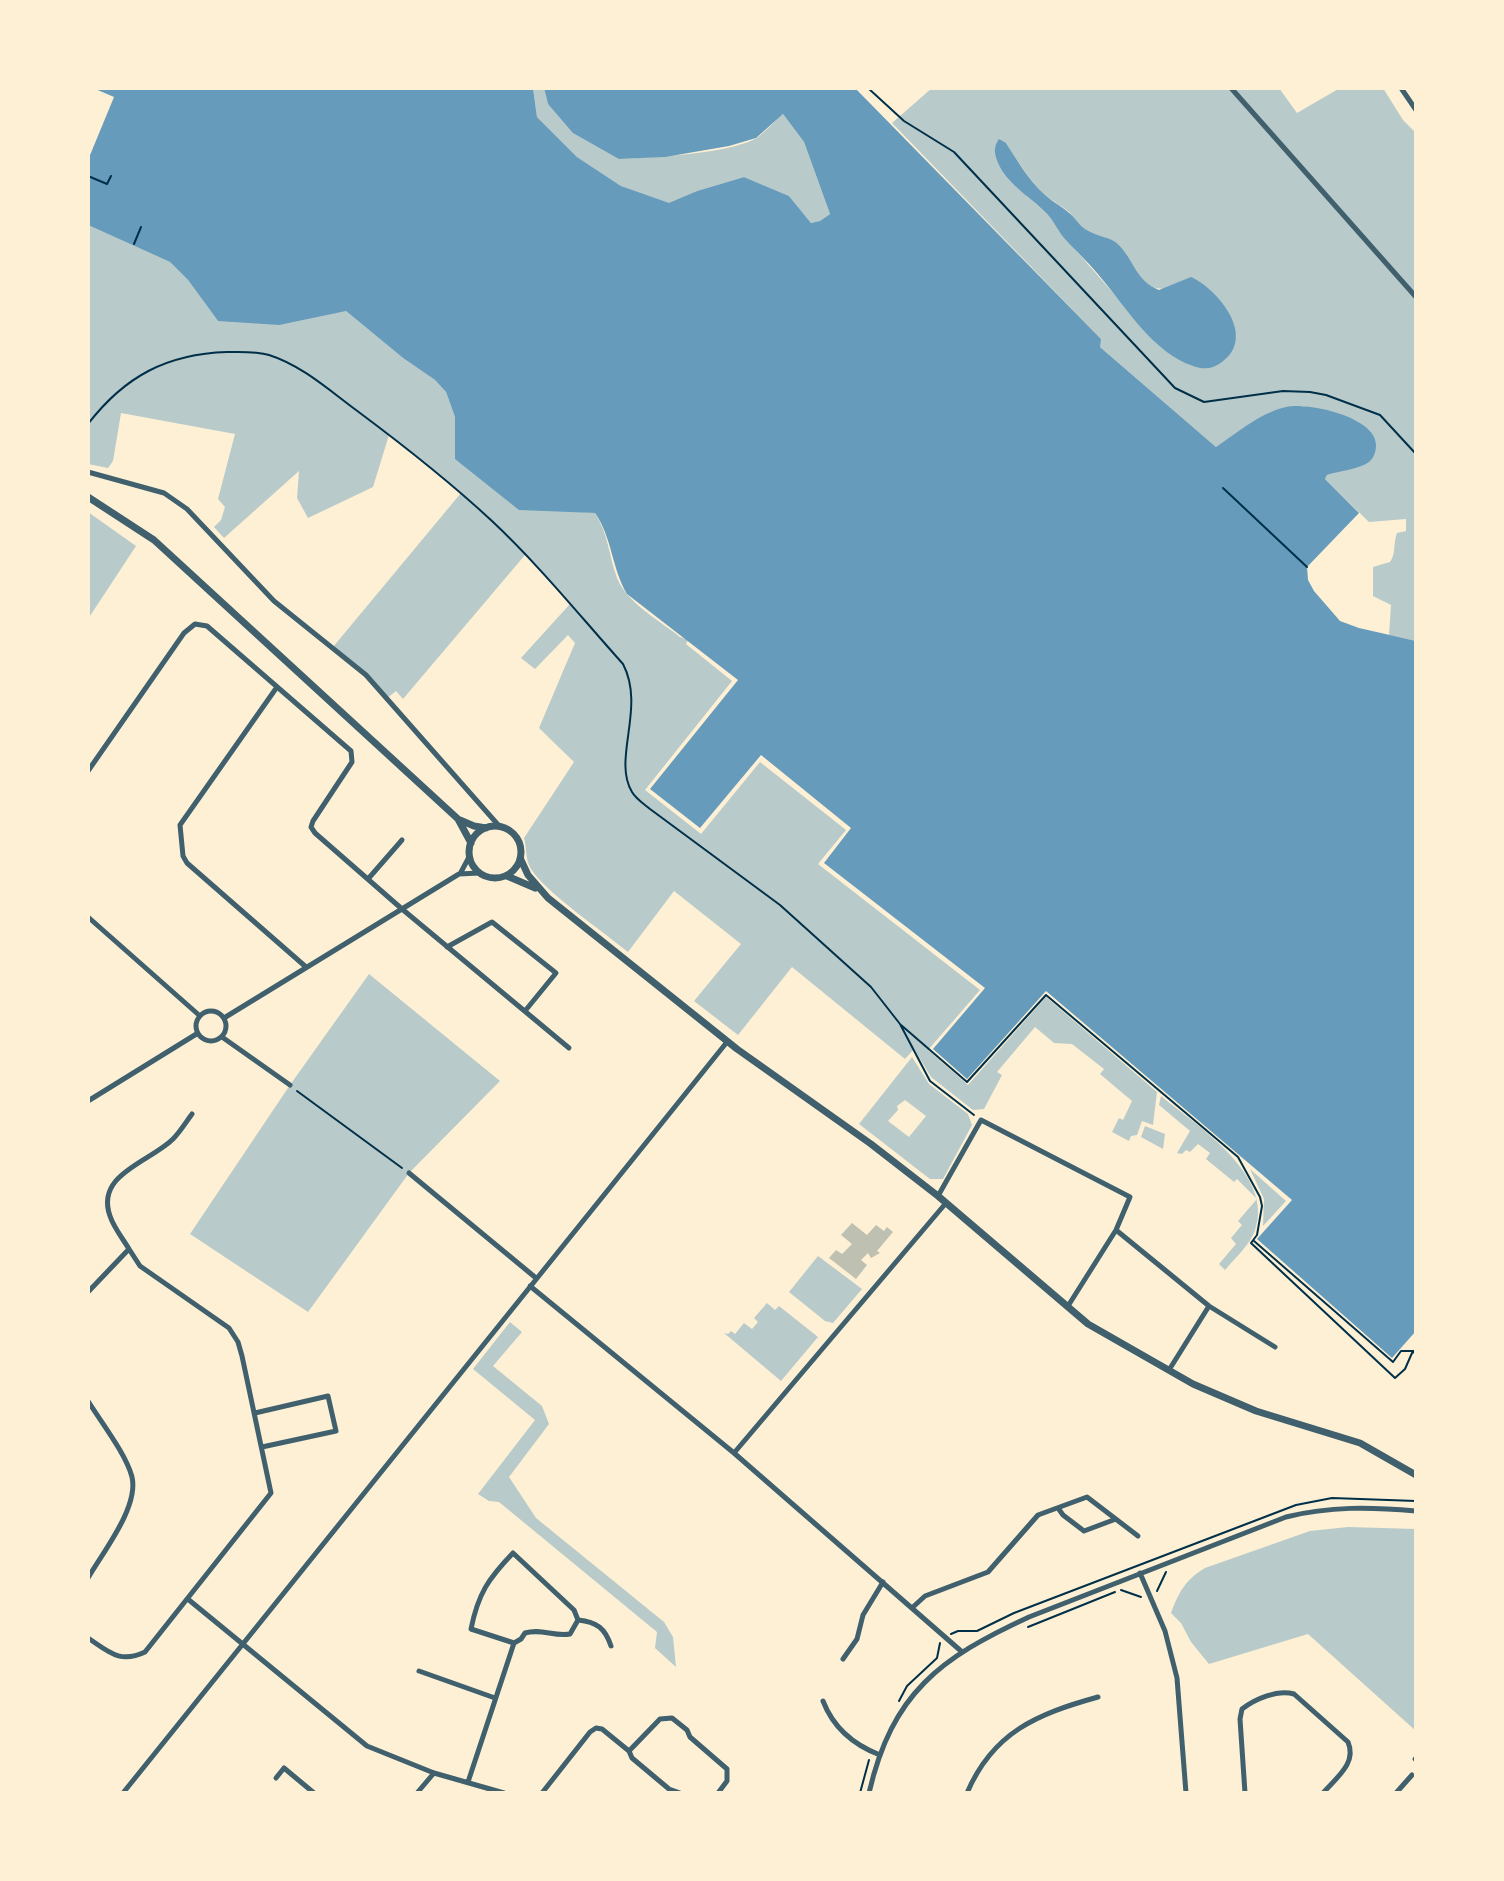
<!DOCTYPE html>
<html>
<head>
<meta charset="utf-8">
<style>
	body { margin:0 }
	#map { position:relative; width:1504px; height:1881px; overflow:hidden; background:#fdf0d5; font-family:"Noto Serif",serif }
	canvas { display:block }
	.frame { position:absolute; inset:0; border:90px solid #fdf0d5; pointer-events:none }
</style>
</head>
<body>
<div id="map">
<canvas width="1504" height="1881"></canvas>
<div class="frame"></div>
</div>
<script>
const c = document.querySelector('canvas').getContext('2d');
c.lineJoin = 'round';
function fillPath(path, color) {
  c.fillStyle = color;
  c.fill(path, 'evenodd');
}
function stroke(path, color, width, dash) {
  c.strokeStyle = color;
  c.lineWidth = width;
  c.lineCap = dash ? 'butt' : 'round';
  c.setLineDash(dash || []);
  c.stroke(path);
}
fillPath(new Path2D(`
	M 533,88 L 544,88 L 548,104 L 619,159 C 654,157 725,154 755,139 C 765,133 774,121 783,114 L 804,142 L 830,214 L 820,221 L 811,223 L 789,196 L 744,177 L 697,191 L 669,204 L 621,186 L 577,157 L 537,117 Z
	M 932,88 L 1279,88 L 1297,113 L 1340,88 L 1383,88 L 1403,120 L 1416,133 L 1416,641 L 1389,635 L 1391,605 L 1373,596 L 1373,567 L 1390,562 C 1396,554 1393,543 1397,533 L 1406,531 L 1406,519 L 1369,522 L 1325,479 L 1327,475 L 1369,461 L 1304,406 C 1270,408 1244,429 1216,447 L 1099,346 L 1101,339 L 892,123 ZM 1006,143 C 1017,160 1028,178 1043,193 C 1051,201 1064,206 1072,215 C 1078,222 1081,227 1089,232 C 1098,237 1110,237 1118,244 C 1136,260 1138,294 1169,288 L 1193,366 L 1175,357 L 1155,341 L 1065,238 L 1049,216 L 1007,177 Z
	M 88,225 L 170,262 L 188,280 L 218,321 L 346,311 L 403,358 L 435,380 L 446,392 L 455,417 L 455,459 L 581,512 L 595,513 C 608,533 609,556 617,578 C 627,603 659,620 680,637 L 688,640 L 686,644 L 732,681 L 645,790 L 701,834 L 760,762 L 846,830 L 818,864 L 980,990 L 928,1050 L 968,1085 L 1046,997 L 1157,1092 L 1153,1125 L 1142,1121 L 1137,1135 L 1131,1136 L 1129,1141 L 1112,1132 L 1119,1118 L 1123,1120 L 1132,1101 L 1100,1074 L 1104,1069 L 1072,1044 L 1054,1043 L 1035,1027 L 997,1072 L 1002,1075 L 984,1109 L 973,1110 L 931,1077 L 914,1049 L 905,1059 L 792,967 L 738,1035 L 694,1001 L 741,944 L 674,891 L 628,952 C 605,933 544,891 531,869 C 525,859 527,848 524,838 L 574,762 L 539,728 L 575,643 L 568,635 L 535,669 L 521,658 L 570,604 L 525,555 L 403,699 L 396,691 L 386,699 L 366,675 L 333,647 L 461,493 L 389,435 L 373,487 L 308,518 L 297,498 L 299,471 L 224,538 L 214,527 L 221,520 L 225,507 L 218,499 L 235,434 L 121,413 L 113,461 L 108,468 L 88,464 Z
	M 88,512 L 136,546 L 88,619 Z
	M 369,974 L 500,1081 L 409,1173 L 308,1312 L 190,1234 L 290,1085 Z
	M 912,1057 L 929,1084 L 968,1114 L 972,1125 L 943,1179 L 930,1179 L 859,1124 ZM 905,1100 L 926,1116 L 909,1137 L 888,1121 L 898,1110 L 897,1106 Z
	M 1161,1096 C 1196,1125 1275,1175 1255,1230 C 1250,1245 1235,1258 1225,1270 L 1219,1264 L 1236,1244 L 1231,1238 L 1242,1225 L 1238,1221 L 1257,1199 L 1237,1179 L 1234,1182 L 1206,1159 L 1210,1153 L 1198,1144 L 1190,1152 L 1186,1150 L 1182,1154 L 1177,1153 L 1190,1131 L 1159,1105 Z
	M 1145,1126 L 1165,1134 L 1163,1149 L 1141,1137 Z
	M 1250,1169 L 1286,1201 L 1263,1226 L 1264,1199 Z
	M 818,1256 L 862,1289 L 833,1323 L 825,1321 L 789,1292 Z
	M 767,1303 L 775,1310 L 779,1306 L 818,1337 L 781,1381 L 724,1333 L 728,1334 L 731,1331 L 735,1334 L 744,1323 L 752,1329 L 758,1322 L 754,1318 Z
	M 510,1322 L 522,1332 L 493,1366 L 542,1406 L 549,1424 L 509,1477 L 536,1518 L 664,1622 L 673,1637 L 676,1667 L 655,1648 L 657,1632 L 499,1502 L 489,1501 L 478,1494 L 535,1420 L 473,1369 Z
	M 1348,1527 L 1416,1529 L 1416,1731 L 1308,1634 L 1209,1664 L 1191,1642 L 1181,1623 L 1171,1613 C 1179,1592 1185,1580 1205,1568 L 1310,1531 Z`), '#b9caca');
fillPath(new Path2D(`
	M 93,88 L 533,88 L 537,117 L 577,157 L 621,186 L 669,203 L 697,191 L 744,177 L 789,196 L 811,223 L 820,221 L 830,214 L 804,142 L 783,114 L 756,138 L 729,146 L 665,157 L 619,159 L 573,133 L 548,104 L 544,88 L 855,88 L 1101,339 L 1100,347 L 1216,447 C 1237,433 1260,413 1286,407 C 1308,402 1376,417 1376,445 C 1376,451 1374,458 1369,462 C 1359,469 1339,471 1327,475 L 1325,479 L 1359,513 L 1307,567 L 1308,580 L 1314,591 L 1340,621 L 1359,628 L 1416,641 L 1416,1331 L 1392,1358 L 1257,1239 L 1292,1200 L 1046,991 L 967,1079 L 933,1049 L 985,988 L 824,863 L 851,828 L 761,755 L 700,828 L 650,789 L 738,680 L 627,594 C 612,569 612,537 595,513 L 519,510 L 455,459 L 455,417 L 446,392 L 435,380 L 403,358 L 346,311 L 279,325 L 218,321 L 188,280 L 170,262 L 88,225 L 88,160 L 114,97 Z
	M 999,139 L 1006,143 C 1017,160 1028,179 1043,193 C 1051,201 1060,205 1068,212 C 1075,217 1078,224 1085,229 C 1096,237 1110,236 1119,245 C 1136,263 1135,280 1159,290 L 1191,277 C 1219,290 1257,337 1222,362 C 1213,369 1204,370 1193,366 C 1154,353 1127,309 1102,279 C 1091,265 1077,252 1065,239 C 1058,231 1054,221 1047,214 C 1032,198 1010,186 1000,167 C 995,157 992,148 999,139 Z`), '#669bbc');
fillPath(new Path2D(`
	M 852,1223 L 867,1235 L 876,1225 L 884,1231 L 887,1227 L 893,1232 L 877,1251 L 880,1253 L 871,1258 L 868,1253 L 861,1260 L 867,1265 L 856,1279 L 829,1258 L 836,1250 L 842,1254 L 852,1244 L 841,1235 Z`), '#bec0b2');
stroke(new Path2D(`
	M 868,88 L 904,121 L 954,152 L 1175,388 L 1204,402 L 1283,391 L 1310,392 L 1326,395 L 1380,415 L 1416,454
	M 88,176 L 107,184 L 111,176
	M 134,244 L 141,227
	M 88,424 C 125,376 167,354 227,352 C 241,352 256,351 269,355 C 301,365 329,390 356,410 C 403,445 449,481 492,521 C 539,565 580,616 623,664 C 646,708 612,759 632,792 C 636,799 644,804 650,809 L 780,905 L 871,987 L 900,1024 L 930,1081 L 974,1115
	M 1223,488 L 1307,567
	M 901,1025 L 967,1082 L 1046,995 L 1238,1157 L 1260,1197 L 1262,1206 L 1257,1235 L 1251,1243 L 1395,1378 L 1405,1369 L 1412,1353 L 1416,1351
	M 297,1091 L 402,1168
	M 1254,1241 L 1393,1362 L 1401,1351 L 1414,1351
	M 1121,1590 L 1141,1597
	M 1157,1591 L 1166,1572
	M 1028,1627 L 1115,1592
	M 951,1634 L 958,1631 L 977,1631 L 1014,1613 L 1296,1505 L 1332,1498 L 1416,1501
	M 899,1701 L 907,1686 L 937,1658 L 940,1643
	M 860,1793 L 869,1760`), '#003049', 2);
stroke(new Path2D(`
	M 1231,88 L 1416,297
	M 1401,88 L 1416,110
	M 88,472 L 164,493 L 187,509 L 274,601 L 366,675 L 500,827
	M 277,687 L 180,825 L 183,856 L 187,863 L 306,967
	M 88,771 L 184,633 L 195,624 L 207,626 L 351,751 L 352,762 L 313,821 L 311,827 L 315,833 L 402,909 L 569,1048
	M 460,874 L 469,857
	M 368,879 L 402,840
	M 88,917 L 200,1016
	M 447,947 L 492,922 L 556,973 L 525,1011
	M196 1026a15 15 0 1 1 30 0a15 15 0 1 1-30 0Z
	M 224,1018 L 459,874 L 479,873
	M 222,1037 L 290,1085
	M 88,1101 L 198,1033
	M 409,1173 L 536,1278
	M 938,1196 L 981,1120 L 1130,1197 L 1116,1230 L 1068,1306
	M 1116,1230 L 1209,1306 L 1275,1347
	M 129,1249 C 123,1239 114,1228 110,1216 C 95,1174 150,1162 173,1139 C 180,1132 186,1122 192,1114
	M 530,1286 L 734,1453 L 961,1651
	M 88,1292 L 129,1249 L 140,1266 L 229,1328 L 238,1342 L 242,1356 L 271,1493 L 145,1652 C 120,1664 109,1652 88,1638
	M 1169,1370 L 1209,1306
	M 88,1401 C 101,1422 126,1454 132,1477 C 139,1507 103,1552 88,1578
	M 255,1413 L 328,1396 L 336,1431 L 262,1447
	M 734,1453 L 946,1203
	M 1058,1508 L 1063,1515 L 1084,1531 L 1116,1519
	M 1140,1573 L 1165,1631 L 1177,1678 L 1186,1793
	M 189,1600 L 367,1746 L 434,1773 L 504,1793
	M 913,1607 L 925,1596 L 988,1572 L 1038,1515 L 1087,1497 L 1138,1536
	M 578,1620 C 597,1622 605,1628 611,1646
	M 843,1659 L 857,1639 L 863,1615 L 883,1582
	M 419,1671 L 495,1698
	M 823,1701 C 833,1727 854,1745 880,1755
	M 629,1751 L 660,1719 L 672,1718 L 687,1730 L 690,1737 L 727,1769 L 727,1781 L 718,1793
	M 1415,1759 L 1416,1760
	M 276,1778 L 284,1768 L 314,1793
	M 468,1782 L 514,1643 L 521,1639 L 525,1633 C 541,1628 554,1637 570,1634 L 578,1620 L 574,1610 L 513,1553 C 488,1579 478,1594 471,1629 L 514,1643
	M 123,1793 L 727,1042
	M 417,1793 L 434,1773
	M 542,1793 L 590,1732 L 596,1728 L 602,1729 L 629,1751 L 632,1758 L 669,1789 L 680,1793
	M 869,1793 C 892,1693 940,1658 1029,1617 L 1286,1517 C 1330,1506 1371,1507 1416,1511
	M 967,1793 C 993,1732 1037,1714 1098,1697
	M 1245,1793 L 1240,1719 L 1242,1709 C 1255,1699 1278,1689 1294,1694 L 1348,1742 C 1357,1763 1337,1777 1323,1793
	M 1396,1793 L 1412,1775`), '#3f606c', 5);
stroke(new Path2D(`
	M 88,497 L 154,540 L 458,819 L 471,843
	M 460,820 L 474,826 L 486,828
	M469 852a26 26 0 1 1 52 0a26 26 0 1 1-52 0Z
	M 521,860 L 528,875 L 548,898 L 737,1049 L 871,1144 L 938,1196 L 1088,1324 L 1193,1384 L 1256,1411 L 1360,1443 L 1416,1475
	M 507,876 L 535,888`), '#3f606c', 7);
</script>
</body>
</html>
